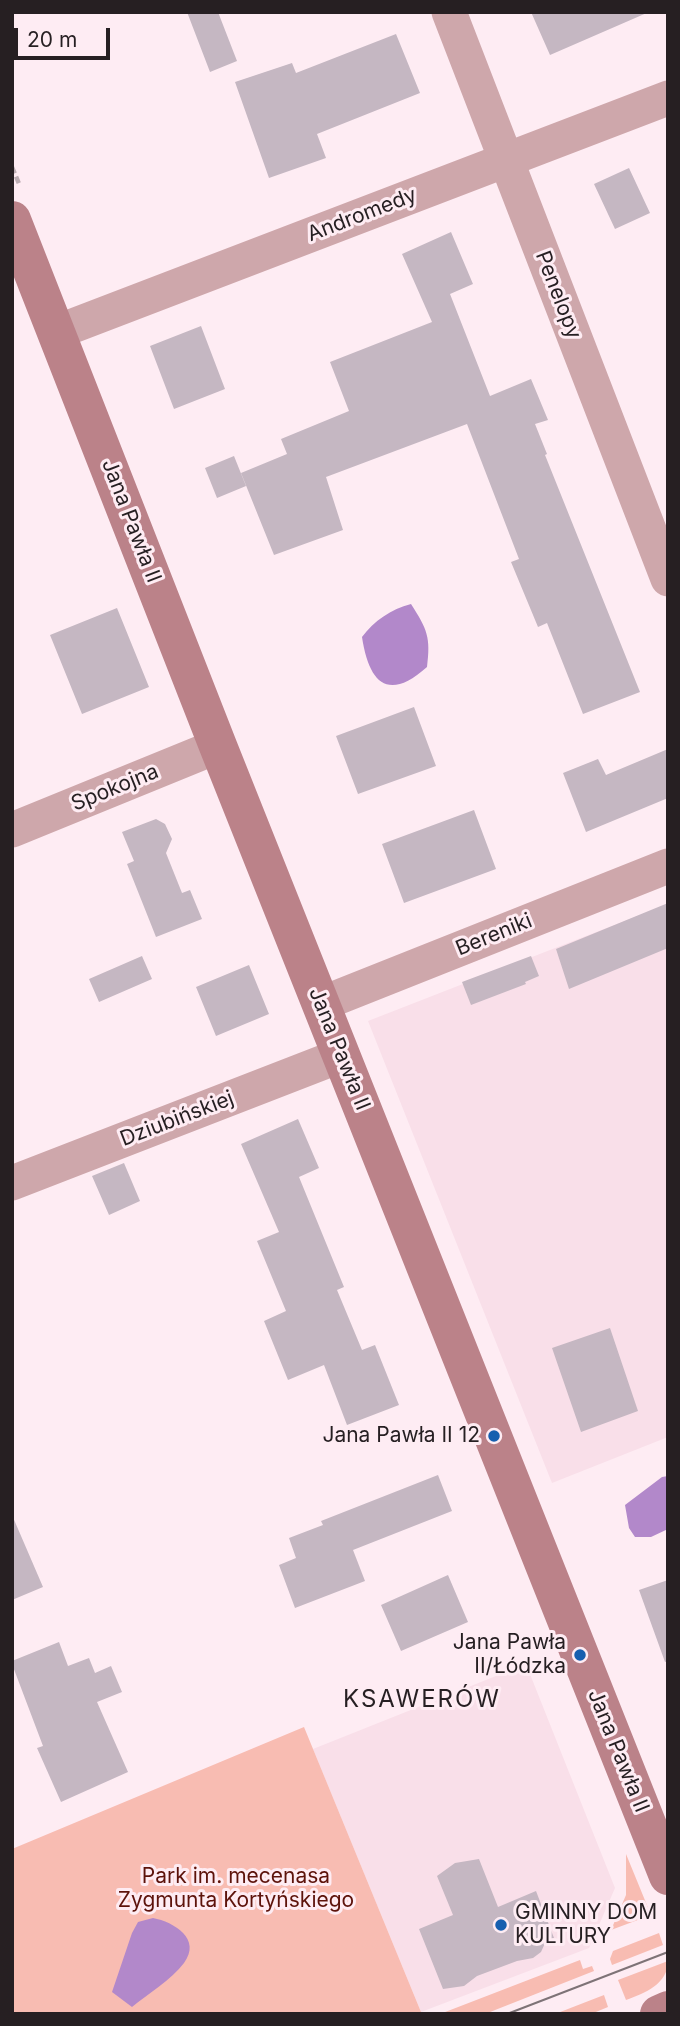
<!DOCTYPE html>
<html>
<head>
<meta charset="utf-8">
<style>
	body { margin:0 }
	#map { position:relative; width:680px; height:2026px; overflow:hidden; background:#feecf3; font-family:Inter,sans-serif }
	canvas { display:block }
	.frame { position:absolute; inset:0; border:14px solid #261f22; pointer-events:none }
	.scale { position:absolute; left:14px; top:28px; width:96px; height:32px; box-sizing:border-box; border:4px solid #261f22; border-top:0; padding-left:9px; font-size:21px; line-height:24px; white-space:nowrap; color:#261f22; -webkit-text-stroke:5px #feecf3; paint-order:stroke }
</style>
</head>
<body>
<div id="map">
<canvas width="680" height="2026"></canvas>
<div class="frame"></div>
<div class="scale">20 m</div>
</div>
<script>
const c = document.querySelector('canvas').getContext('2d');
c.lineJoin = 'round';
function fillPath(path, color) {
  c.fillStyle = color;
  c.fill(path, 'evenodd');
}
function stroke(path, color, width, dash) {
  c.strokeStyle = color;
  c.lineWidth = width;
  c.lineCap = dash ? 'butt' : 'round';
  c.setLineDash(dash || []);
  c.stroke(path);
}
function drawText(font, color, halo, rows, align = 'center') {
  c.font = font + ' Inter,sans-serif';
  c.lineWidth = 6;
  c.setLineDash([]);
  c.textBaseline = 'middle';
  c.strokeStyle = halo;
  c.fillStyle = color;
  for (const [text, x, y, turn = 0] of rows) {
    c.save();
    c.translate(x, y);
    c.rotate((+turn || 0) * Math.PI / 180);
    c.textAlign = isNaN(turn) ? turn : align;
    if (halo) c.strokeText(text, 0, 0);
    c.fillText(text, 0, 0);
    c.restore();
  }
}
fillPath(new Path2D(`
	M 668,904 L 668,1437 L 552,1483 L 368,1021 Z
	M 526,1664 L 615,1888 L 589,1948 L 421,2012 L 313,1749 Z`), '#f9dfe9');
fillPath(new Path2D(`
	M 304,1727 L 421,2012 L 415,2014 L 12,2014 L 12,1849 Z
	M 626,1854 L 651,1915 L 611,1930 L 626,1895 Z
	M 659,1933 L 663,1945 L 612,1965 L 610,1959 L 613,1951 Z
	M 580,1960 L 583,1969 L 592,1966 L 594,1971 L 485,2014 L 440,2014 Z
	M 668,1961 C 668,1984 645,1993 626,2000 L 618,1980 Z
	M 604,1995 L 608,2007 L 591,2014 L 555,2014 Z`), '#f8bcb2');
fillPath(new Path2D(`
	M 411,604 C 427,629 431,637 427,667 C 388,702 369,683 362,637 C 374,621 391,609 411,604 Z
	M 668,1476 L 668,1529 L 651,1537 L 635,1537 L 629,1528 L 625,1505 L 662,1477 Z
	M 153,1918 C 174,1922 202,1939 184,1963 C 171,1980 148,1994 132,2007 L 112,1992 L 132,1933 L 138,1922 Z`), '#b288ca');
fillPath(new Path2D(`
	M 187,12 L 218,12 L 237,61 L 210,72 Z
	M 531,12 L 649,12 L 550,55 Z
	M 396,34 L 420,93 L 317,134 L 326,158 L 269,178 L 235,82 L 292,63 L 296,73 Z
	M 629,168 L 650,213 L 615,229 L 594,184 Z
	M 451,232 L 473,284 L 450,294 L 490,396 L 531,379 L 548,420 L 535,424 L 547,454 L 545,455 L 640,692 L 583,714 L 547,623 L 538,627 L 511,562 L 519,559 L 467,424 L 326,477 L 343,530 L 274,555 L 241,473 L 287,454 L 281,439 L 349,411 L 330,362 L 432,322 L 402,254 Z
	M 201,326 L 225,389 L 174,409 L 150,346 Z
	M 234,456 L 246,486 L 217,498 L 205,468 Z
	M 117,608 L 149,687 L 82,714 L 50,635 Z
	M 414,707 L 436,766 L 358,794 L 336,736 Z
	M 668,749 L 668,798 L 586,832 L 563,773 L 598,759 L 606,775 Z
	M 474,810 L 496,869 L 404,903 L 382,844 Z
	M 156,819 L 165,824 L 172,839 L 166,853 L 182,893 L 190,890 L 202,919 L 156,937 L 127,864 L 134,861 L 122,832 Z
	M 668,903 L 668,948 L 569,989 L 556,949 Z
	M 142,956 L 152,979 L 99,1002 L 89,979 Z
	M 531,956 L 539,976 L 525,982 L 526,984 L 471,1005 L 462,982 Z
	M 249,965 L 269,1014 L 216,1036 L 196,987 Z
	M 298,1119 L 319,1168 L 299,1177 L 344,1287 L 337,1290 L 362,1350 L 375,1345 L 399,1405 L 347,1425 L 324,1365 L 288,1380 L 264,1321 L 286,1311 L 257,1241 L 279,1232 L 241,1144 Z
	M 124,1163 L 140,1201 L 109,1215 L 92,1176 Z
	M 610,1328 L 638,1411 L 581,1432 L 552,1348 Z
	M 438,1475 L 452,1511 L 353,1550 L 365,1581 L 295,1608 L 279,1565 L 296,1558 L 289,1538 L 323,1525 L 321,1521 Z
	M 12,1515 L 43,1587 L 12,1600 Z
	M 448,1575 L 468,1622 L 401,1651 L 381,1605 Z
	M 668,1580 L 668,1661 L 665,1662 L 639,1590 Z
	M 59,1642 L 68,1666 L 89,1658 L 95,1673 L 111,1666 L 122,1692 L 97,1702 L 128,1772 L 61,1802 L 37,1748 L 43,1746 L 12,1664 L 12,1661 Z
	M 479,1859 L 498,1907 L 536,1891 L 554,1938 L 546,1941 L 541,1952 L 533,1958 L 517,1961 L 477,1976 L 464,1986 L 443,1989 L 419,1929 L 453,1915 L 437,1876 L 455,1863 Z`), '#c5b7c2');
stroke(new Path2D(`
	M 12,167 L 20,186`), '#bdaeb4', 4.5, [7, 3.5]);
stroke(new Path2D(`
	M 449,12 L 668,579
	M 57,332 L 668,98
	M 12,830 L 218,746
	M 321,1004 L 668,866
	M 12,1183 L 342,1055`), '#cea7ab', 35);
stroke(new Path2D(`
	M 12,220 L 218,746 L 668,1876
	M 659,2014 L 668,2010`), '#bb8289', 38);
stroke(new Path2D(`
	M 507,2014 L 668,1952`), '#7e7377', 2);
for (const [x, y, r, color] of [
	[494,1436,7,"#165faf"],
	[580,1655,7,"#165faf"],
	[501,1925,7,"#165faf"]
]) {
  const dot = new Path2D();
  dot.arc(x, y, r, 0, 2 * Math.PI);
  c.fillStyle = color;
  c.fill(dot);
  stroke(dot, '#feecf3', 2.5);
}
drawText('21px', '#261f22', '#feecf3', [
	["Andromedy",362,215,-21],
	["Penelopy",558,295,69],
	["Jana Pawła II",131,521,69],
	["Spokojna",115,788,-22],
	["Bereniki",494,935,-22],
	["Jana Pawła II",339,1049,68],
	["Dziubińskiej",177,1119,-21],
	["Jana Pawła II",618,1751,68]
]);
drawText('21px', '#261f22', '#feecf3', [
	["Jana Pawła II 12",480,1436],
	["Jana Pawła",566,1643],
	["II/Łódzka",566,1667],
	["GMINNY DOM",515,1913,"left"],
	["KULTURY",515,1937,"left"]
], 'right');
drawText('21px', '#5d130b', '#feecf3', [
	["Park im. mecenasa",236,1877],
	["Zygmunta Kortyńskiego",236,1901]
]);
c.letterSpacing = '2px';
drawText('24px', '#261f22', '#feecf3', [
	["KSAWERÓW",422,1700]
]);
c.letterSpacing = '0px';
</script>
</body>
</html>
